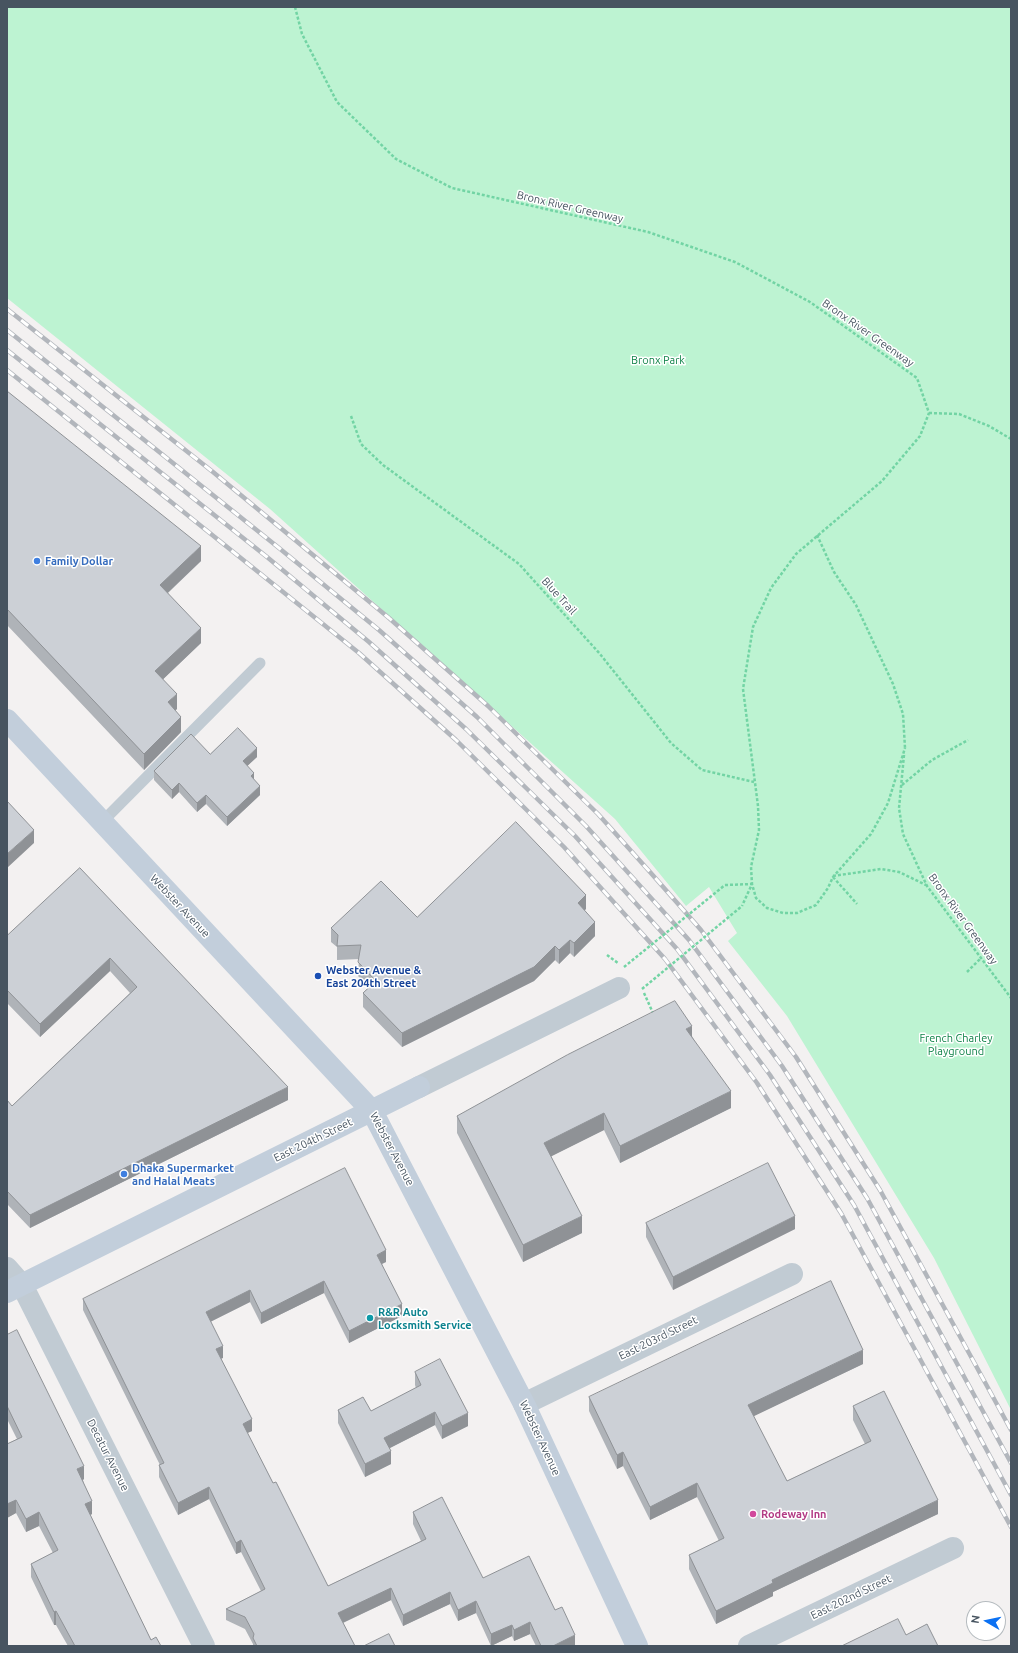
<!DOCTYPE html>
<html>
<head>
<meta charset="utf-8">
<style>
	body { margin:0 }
	#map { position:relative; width:1018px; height:1653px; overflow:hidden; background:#f3f1f1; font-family:Ubuntu,sans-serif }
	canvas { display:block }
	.frame { position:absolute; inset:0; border:8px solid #475460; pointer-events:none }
	.north { position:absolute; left:966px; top:1601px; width:40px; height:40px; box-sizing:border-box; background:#fff; border:1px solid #b5bbbf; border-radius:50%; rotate:279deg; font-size:11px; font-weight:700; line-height:16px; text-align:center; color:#475460 }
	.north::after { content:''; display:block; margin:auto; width:14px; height:18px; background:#0b71f3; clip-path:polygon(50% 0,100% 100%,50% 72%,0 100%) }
</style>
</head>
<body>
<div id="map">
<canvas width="1018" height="1653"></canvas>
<div class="frame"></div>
<div class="north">N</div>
</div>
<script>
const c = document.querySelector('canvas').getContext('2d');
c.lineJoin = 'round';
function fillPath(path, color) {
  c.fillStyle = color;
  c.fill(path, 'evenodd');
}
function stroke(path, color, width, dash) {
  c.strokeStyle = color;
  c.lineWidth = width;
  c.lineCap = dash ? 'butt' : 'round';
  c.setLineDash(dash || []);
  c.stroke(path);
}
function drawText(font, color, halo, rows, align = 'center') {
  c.font = font + ' Ubuntu,sans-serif';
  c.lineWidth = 3;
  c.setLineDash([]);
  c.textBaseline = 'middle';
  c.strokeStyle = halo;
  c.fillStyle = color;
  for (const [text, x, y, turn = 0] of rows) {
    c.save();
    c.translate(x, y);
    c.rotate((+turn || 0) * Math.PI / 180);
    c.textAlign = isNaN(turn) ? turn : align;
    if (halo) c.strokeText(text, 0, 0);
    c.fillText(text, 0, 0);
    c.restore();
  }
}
fillPath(new Path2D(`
	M 7,7 L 1011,7 L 1011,1410 L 934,1258 L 787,1016 L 728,941 L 737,933 L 709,887 L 686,906 L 615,819 L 270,509 L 7,298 Z`), '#bdf3d2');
stroke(new Path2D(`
	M 295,7 L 302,34 L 337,102 L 396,159 L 452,188 L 648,232 L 735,262 L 810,302 L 917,378 L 929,413 L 920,436 L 882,481 L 796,554 L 771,588 L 753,627 L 743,689 L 758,806 L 759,830 L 751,867 L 752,884 L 756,898 L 767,908 L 783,913 L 797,913 L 816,905 L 828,888 L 833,877 L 871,834 L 888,803 L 905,748
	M 929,413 L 959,414 L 989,426 L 1011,439
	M 351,416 L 361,444 L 383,465 L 519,564 L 600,654 L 671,743 L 702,770 L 754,782
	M 817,535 L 834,572 L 856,605 L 893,684 L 903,714 L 905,748
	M 904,755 L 899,808 L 903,834 L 927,886 L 1011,998
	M 902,785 L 932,760 L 968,740
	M 833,876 L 881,869 L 899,872 L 926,885
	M 833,877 L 857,904
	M 725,885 L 752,884 L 742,906
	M 607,955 L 618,963
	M 967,972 L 981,958
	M 644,993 L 653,1013`), '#72d4a4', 2.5, [3, 2]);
stroke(new Path2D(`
	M 102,822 L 260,663`), '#c1cbd3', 11);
stroke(new Path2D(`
	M 419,1087 L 619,988
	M 7,1268 L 22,1285 L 204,1646
	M 524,1404 L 792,1274
	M 749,1646 L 953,1548`), '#c1cbd3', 22);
stroke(new Path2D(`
	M 7,720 L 372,1111 L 524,1404 L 637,1646
	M 7,1292 L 419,1087`), '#c2cedb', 22);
const rail = new Path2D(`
	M 7,309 L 213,472 L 389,618 L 488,706 L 598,814 L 650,872 L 701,930 L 796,1057 L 880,1190 L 1011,1430
	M 7,330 L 279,548 L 379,630 L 477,717 L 586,826 L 689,940 L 782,1066 L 867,1198 L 1011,1463
	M 7,350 L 267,557 L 369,642 L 466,729 L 575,836 L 677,949 L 770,1075 L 854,1205 L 1011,1495
	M 7,370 L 359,653 L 456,740 L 564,847 L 665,959 L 757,1083 L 841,1213 L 1011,1527`);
stroke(rail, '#b2b6bc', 4.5);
stroke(rail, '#fff', 3, [9]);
stroke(new Path2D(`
	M 624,967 L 725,885
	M 642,989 L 742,906`), '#72d4a4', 2.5, [3, 2]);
fillPath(new Path2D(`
	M 7,391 L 201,561 L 168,593 L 201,643 L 163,679 L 177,709 L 175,710 L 181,732 L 144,770 L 7,625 Z
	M 210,754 L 257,757 L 247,766 L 254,780 L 260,795 L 227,826 L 206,804 L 197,812 L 179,792 L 172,799 L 154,780 L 154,771 Z
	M 80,868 L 288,1100 L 30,1228 L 7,1204 L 7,1100 L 12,1106 L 130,993 L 110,971 L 40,1037 L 7,1003 L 7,936 Z
	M 586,909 L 584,910 L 595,936 L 574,957 L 570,953 L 559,964 L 555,960 L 534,981 L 402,1047 L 363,1007 L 363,993 L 369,987 L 358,976 L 359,959 L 337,960 L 337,947 L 331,942 L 331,928 L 417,917 Z
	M 692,1036 L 731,1108 L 620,1163 L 604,1130 L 551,1156 L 582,1233 L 523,1262 L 457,1133 L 457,1116 Z
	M 646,1223 L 795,1229 L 673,1290 L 646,1237 Z
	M 386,1262 L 382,1264 L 402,1316 L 349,1343 L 324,1293 L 261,1324 L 250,1302 L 210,1322 L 223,1358 L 221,1358 L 252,1431 L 247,1433 L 273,1483 L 328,1586 L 421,1541 L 413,1524 L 413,1512 L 483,1578 L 555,1610 L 575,1646 L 536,1646 L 530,1634 L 514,1641 L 512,1636 L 491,1646 L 476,1613 L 458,1621 L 450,1604 L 403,1626 L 391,1600 L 343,1623 L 355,1646 L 253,1646 L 253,1644 L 245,1629 L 226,1620 L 226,1609 L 261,1591 L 241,1552 L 236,1554 L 209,1499 L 178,1515 L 159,1477 L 159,1465 L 160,1465 L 83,1310 L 83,1299 Z
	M 7,1335 L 84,1479 L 83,1480 L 92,1514 L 90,1515 L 151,1640 L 161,1646 L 68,1646 L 56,1625 L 54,1625 L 31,1577 L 31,1564 L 53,1553 L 39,1526 L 26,1532 L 16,1513 L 7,1518 L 7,1444 L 17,1439 L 7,1419 Z
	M 863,1364 L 753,1416 L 787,1481 L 865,1444 L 853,1420 L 853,1406 L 938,1514 L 773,1592 L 773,1596 L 716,1624 L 689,1569 L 689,1555 L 719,1541 L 697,1497 L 650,1520 L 623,1466 L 617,1469 L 589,1411 L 589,1397 Z
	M 415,1372 L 468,1426 L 442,1439 L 435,1425 L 390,1448 L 391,1464 L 365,1477 L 338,1423 L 338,1410 L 371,1411 L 416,1388 L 415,1385 Z`), '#afb3b8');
fillPath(new Path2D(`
	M 201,546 L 201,561 L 160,600 L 160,585 Z
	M 201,628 L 201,643 L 155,687 L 155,671 Z
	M 177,694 L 177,709 L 168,717 L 168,702 Z
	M 181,717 L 181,732 L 144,770 L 144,754 Z
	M 257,748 L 257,757 L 243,770 L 243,761 Z
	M 254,773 L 254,782 L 251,776 Z
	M 179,783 L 179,792 L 172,799 L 172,790 Z
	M 260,786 L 260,795 L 227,826 L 227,817 Z
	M 206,795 L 206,804 L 197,812 L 197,803 Z
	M 34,830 L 34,843 L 7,868 L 7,854 Z
	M 586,895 L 586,909 L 578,917 L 578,903 Z
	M 595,922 L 595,936 L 574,957 L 574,943 Z
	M 570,940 L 570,953 L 559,964 L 559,950 Z
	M 555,946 L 555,960 L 534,981 L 402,1047 L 402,1033 Z
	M 110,958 L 110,971 L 40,1037 L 40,1024 Z
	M 692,1026 L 692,1043 L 686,1029 Z
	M 288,1087 L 288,1100 L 30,1228 L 30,1215 Z
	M 731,1091 L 731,1108 L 620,1163 L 620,1146 Z
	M 604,1113 L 604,1130 L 544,1160 L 544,1143 Z
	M 582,1216 L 582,1233 L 523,1262 L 523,1245 Z
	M 795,1216 L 795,1229 L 673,1290 L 673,1277 Z
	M 386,1250 L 386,1262 L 377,1266 L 377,1255 Z
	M 324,1281 L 324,1293 L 261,1324 L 261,1313 Z
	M 250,1290 L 250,1302 L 206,1324 L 206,1312 Z
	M 402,1304 L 402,1316 L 349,1343 L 349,1331 Z
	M 223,1346 L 223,1358 L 216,1361 L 216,1349 Z
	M 863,1350 L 863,1364 L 748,1419 L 748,1405 Z
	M 435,1412 L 435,1425 L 384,1451 L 384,1438 Z
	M 468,1413 L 468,1426 L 442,1439 L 442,1426 Z
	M 252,1419 L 252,1431 L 243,1435 L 243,1424 Z
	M 391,1451 L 391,1464 L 365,1477 L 365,1464 Z
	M 623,1452 L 623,1466 L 617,1469 L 617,1455 Z
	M 84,1466 L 84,1479 L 77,1483 L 77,1469 Z
	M 697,1483 L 697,1497 L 650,1520 L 650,1507 Z
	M 209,1487 L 209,1499 L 178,1515 L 178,1503 Z
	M 16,1500 L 16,1513 L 7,1518 L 7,1504 Z
	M 938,1500 L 938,1514 L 773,1592 L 773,1596 L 716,1624 L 716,1611 L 772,1580 Z
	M 92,1501 L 92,1514 L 85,1518 L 85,1504 Z
	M 39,1512 L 39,1526 L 26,1532 L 26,1519 Z
	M 241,1540 L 241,1552 L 236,1554 L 236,1543 Z
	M 391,1588 L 391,1600 L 338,1625 L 338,1613 Z
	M 450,1592 L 450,1604 L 403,1626 L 403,1615 Z
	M 476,1601 L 476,1613 L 458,1621 L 458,1610 Z
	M 56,1611 L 56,1625 L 54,1625 L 54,1612 Z
	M 530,1622 L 530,1634 L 514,1641 L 514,1630 Z
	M 512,1625 L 512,1636 L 491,1646 L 491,1634 Z
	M 575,1635 L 575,1646 L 553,1646 Z`), '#8f9296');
const building = new Path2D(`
	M 7,391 L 201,546 L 160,585 L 201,628 L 155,671 L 177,694 L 168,702 L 181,717 L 144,754 L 7,609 Z
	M 238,728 L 257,748 L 243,761 L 254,773 L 251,776 L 260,786 L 227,817 L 206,795 L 197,803 L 179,783 L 172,790 L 154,771 L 191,734 L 210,754 Z
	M 7,801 L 34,830 L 7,854 Z
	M 516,822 L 586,895 L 578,903 L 595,922 L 574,943 L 570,940 L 559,950 L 555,946 L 534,967 L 402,1033 L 363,993 L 376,981 L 358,962 L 361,945 L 337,946 L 338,935 L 331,928 L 381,881 L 417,917 Z
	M 80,868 L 288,1087 L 30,1215 L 7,1191 L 7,1100 L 12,1106 L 137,987 L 110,958 L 40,1024 L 7,990 L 7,936 Z
	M 675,1001 L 692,1026 L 686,1029 L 731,1091 L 620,1146 L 604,1113 L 544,1143 L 582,1216 L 523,1245 L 457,1116 L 567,1055 Z
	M 768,1163 L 795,1216 L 673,1277 L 646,1223 Z
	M 345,1168 L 386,1250 L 377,1255 L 402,1304 L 349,1331 L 324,1281 L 261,1313 L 250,1290 L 206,1312 L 223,1346 L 216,1349 L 252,1419 L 243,1424 L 273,1483 L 276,1482 L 328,1586 L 426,1539 L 413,1512 L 442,1497 L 483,1578 L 529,1556 L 555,1610 L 562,1607 L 575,1635 L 553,1646 L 541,1646 L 530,1622 L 514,1630 L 512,1625 L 491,1634 L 476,1601 L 458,1610 L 450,1592 L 403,1615 L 391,1588 L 338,1613 L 355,1646 L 257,1646 L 253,1638 L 254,1634 L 245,1617 L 226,1609 L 265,1589 L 241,1540 L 236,1543 L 209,1487 L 178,1503 L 159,1465 L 164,1463 L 83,1299 Z
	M 831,1281 L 863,1350 L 748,1405 L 787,1481 L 871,1441 L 853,1406 L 884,1391 L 938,1500 L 772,1580 L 773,1583 L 716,1611 L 689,1555 L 724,1538 L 697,1483 L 650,1507 L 623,1452 L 617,1455 L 589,1397 Z
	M 17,1330 L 84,1466 L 77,1469 L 92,1501 L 85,1504 L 151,1640 L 156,1637 L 161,1646 L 75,1646 L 56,1611 L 54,1612 L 31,1564 L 58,1550 L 39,1512 L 26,1519 L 16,1500 L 7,1504 L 7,1444 L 22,1437 L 7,1406 L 7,1335 Z
	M 440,1359 L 468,1413 L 442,1426 L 435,1412 L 384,1438 L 391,1451 L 365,1464 L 338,1410 L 363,1397 L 371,1411 L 421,1385 L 415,1372 Z
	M 898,1619 L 906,1635 L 927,1624 L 938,1646 L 842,1646 Z
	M 389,1634 L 395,1646 L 364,1646 Z`);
fillPath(building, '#ccd0d6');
stroke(building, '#8f9296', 1);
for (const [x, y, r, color] of [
	[37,561,4,"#3f7fe0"],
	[318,976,4,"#1a4fb4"],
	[124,1174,4,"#3f7fe0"],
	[370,1318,4,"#0f9aa8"],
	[753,1514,4,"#d1479c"]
]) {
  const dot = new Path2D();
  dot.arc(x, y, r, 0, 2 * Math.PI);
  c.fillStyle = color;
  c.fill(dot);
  stroke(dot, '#fff', 1.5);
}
drawText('11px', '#475460', '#fff', [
	["Bronx River Greenway",570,207,13],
	["Bronx River Greenway",868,333,35],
	["Blue Trail",559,596,48],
	["Webster Avenue",180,906,47],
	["Bronx River Greenway",963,919,54],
	["East 204th Street",313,1140,-26],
	["Webster Avenue",392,1149,62],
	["East 203rd Street",658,1338,-26],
	["Webster Avenue",540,1438,65],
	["Decatur Avenue",108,1455,63],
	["East 202nd Street",851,1597,-26]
]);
drawText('11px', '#108349', '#fff', [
	["Bronx Park",658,360],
	["French Charley",956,1038],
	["Playground",956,1051]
]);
drawText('bold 11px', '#366cbe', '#fff', [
	["Family Dollar",45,561],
	["Dhaka Supermarket",132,1168],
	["and Halal Meats",132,1181]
], 'left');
drawText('bold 11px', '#164399', '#fff', [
	["Webster Avenue &",326,970],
	["East 204th Street",326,983]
], 'left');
drawText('bold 11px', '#0d838f', '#fff', [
	["R&R Auto",378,1312],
	["Locksmith Service",378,1325]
], 'left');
drawText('bold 11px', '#b23c85', '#fff', [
	["Rodeway Inn",761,1514]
], 'left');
</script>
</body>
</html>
